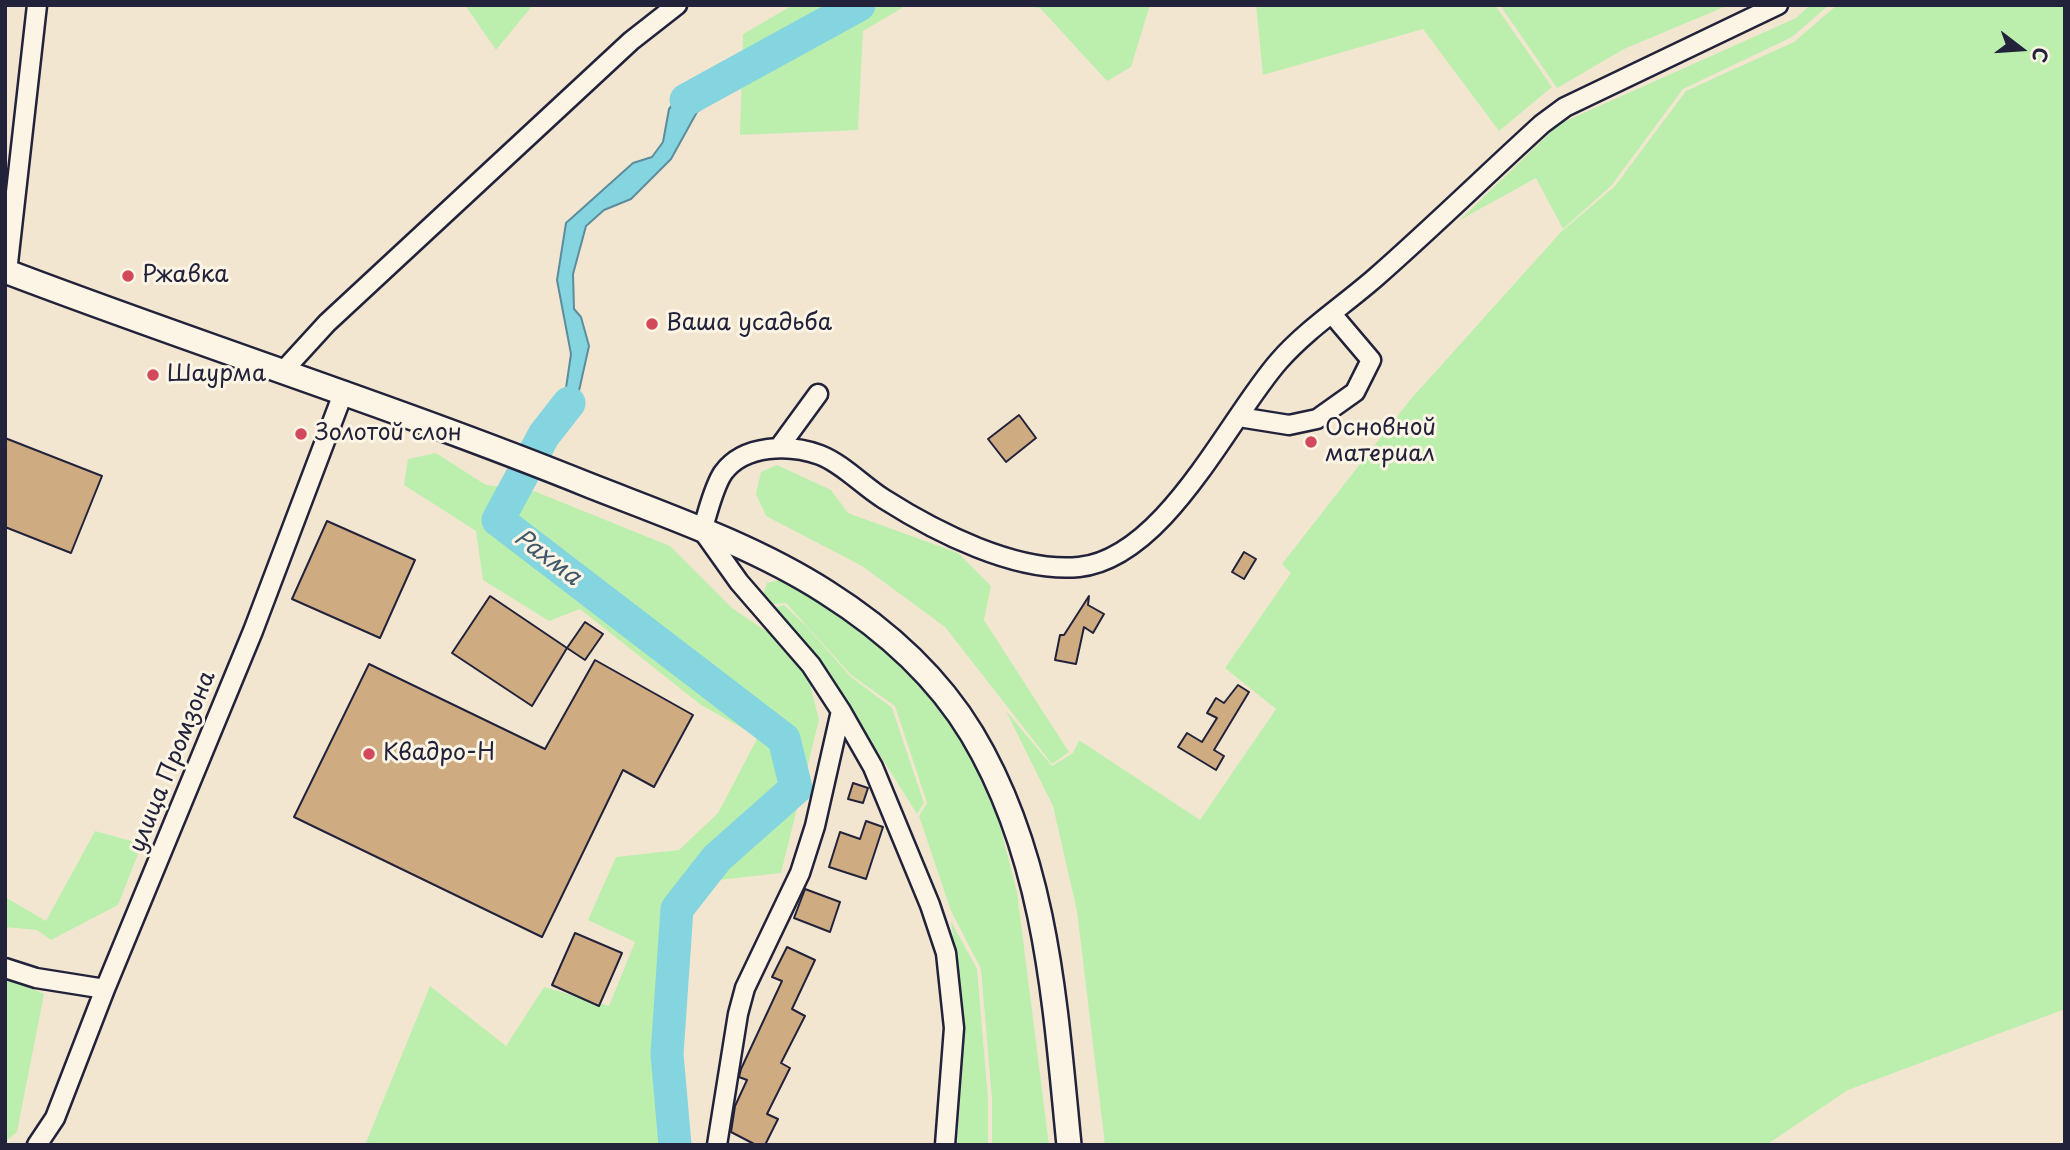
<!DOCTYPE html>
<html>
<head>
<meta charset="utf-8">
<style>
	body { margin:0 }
	#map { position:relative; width:2070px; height:1150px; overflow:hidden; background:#f3e6d1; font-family:"Playpen Sans",sans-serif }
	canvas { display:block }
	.frame { position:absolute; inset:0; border:7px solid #22223b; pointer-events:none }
	.north { position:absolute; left:1986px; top:14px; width:70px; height:70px; -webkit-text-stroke:5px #fcf5e5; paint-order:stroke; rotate:107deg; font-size:19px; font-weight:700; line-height:28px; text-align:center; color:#22223b }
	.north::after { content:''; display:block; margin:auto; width:24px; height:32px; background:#22223b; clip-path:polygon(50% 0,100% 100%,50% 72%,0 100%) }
</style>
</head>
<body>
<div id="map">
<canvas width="2070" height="1150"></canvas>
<div class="frame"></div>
<div class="north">С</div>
</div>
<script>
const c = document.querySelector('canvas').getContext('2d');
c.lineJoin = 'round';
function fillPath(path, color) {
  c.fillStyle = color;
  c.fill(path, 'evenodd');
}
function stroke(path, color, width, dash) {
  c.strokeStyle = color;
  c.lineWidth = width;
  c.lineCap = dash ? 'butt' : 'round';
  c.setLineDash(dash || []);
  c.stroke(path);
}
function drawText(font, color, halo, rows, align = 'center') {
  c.font = font + ' "Playpen Sans",sans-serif';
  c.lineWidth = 6;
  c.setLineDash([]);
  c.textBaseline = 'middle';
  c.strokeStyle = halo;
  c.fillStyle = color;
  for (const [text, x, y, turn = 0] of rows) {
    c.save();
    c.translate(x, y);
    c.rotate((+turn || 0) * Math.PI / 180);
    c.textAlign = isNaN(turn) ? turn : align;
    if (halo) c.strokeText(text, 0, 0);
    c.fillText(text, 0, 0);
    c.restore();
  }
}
fillPath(new Path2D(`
	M 465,5 L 533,5 L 496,50 Z
	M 793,5 L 907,5 L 863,31 L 858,130 L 740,135 L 743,34 Z
	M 1017,5 L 1150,5 L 1131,67 L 1107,81 L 1040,8 Z
	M 1256,5 L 1495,5 L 1552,87 L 1499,131 L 1423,29 L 1263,75 Z
	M 1500,5 L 1729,5 L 1624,49 L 1557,88 Z
	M 1810,5 L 1829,5 L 1792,37 L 1683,89 L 1611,186 L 1563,229 L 1536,178 L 1460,220 L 1559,124 L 1796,18 Z
	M 1837,5 L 2065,5 L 2065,1009 L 1848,1090 L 1766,1145 L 1105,1145 L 1077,911 L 1053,806 L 1006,711 L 1052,766 L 1073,753 L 1079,740 L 1200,820 L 1276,709 L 1225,668 L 1291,573 L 1282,564 L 1410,400 L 1561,232 L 1615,186 L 1686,91 L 1794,42 Z
	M 436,453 L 486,485 L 534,491 L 670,546 L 732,608 L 803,656 L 819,720 L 781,873 L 683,884 L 687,1002 L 675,1055 L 692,1145 L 365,1145 L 430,986 L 506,1046 L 544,987 L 609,1006 L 635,942 L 588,920 L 616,857 L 679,850 L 718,813 L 758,737 L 701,705 L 580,609 L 549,621 L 483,580 L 476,531 L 404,485 L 408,459 Z
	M 777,465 L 831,490 L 848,513 L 958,553 L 991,586 L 984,620 L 1069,752 L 1052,764 L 945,627 L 862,566 L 766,516 L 756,494 L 761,472 Z
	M 781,580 L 798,586 L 865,629 L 923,682 L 967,741 L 995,807 L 1017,892 L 1049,1145 L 992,1145 L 992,1099 L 981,969 L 951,911 L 919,816 L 927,803 L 895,706 L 851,675 L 786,603 L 771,604 L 763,595 L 767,583 Z
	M 784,605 L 807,627 L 850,676 L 892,708 L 924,803 L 917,814 L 826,669 L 773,608 Z
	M 95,831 L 142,844 L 118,905 L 51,940 L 37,930 L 5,927 L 5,897 L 46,921 Z
	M 951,921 L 977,969 L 988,1099 L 988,1145 L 957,1145 L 964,1036 Z
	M 5,977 L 44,994 L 17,1132 L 5,1142 Z`), '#bcefae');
const water = new Path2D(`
	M 717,71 L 730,85 L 697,112 L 671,159 L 631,199 L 604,210 L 586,226 L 573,274 L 574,309 L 581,317 L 589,346 L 574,413 L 555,431 L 549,443 L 534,437 L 565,395 L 571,354 L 557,280 L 566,223 L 633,163 L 652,157 L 663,142 L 669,109 L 682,93 Z`);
fillPath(water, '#84d5df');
stroke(water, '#5d8d9d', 2);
stroke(new Path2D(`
	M 686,100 L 859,5
	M 569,403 L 544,435 L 498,520 L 784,739 L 796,788 L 717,858 L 677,909 L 667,1054 L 675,1145`), '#84d5df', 33);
const building = new Path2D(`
	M 1019,415 L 1036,438 L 1006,462 L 988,439 Z
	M 5,438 L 102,476 L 71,553 L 5,527 Z
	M 327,521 L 415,560 L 380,638 L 292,599 Z
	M 1244,552 L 1256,559 L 1244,579 L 1232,572 Z
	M 490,596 L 567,648 L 532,706 L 452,653 Z
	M 1089,596 L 1088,605 L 1104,614 L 1093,633 L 1084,627 L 1076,664 L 1055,660 L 1060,635 L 1064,635 Z
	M 585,622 L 603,634 L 585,660 L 567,648 Z
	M 595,660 L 693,715 L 654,787 L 623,770 L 542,937 L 294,817 L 369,664 L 545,749 Z
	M 1238,685 L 1249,692 L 1214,750 L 1224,756 L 1216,770 L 1178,747 L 1187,733 L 1202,742 L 1217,718 L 1207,713 L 1216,698 L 1224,703 Z
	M 853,783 L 868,788 L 863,803 L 848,799 Z
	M 866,821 L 883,827 L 866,879 L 829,867 L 840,832 L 860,839 Z
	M 805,889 L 840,902 L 830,932 L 794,918 Z
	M 575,933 L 622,953 L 599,1006 L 552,985 Z
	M 787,947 L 815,960 L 792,1009 L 805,1016 L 781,1063 L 790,1068 L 767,1114 L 778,1119 L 765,1145 L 756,1145 L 731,1132 L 735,1106 L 747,1080 L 739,1077 L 741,1069 L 782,981 L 772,977 Z`);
fillPath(building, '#ceab81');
stroke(building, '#22223b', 2);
const minor = new Path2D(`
	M 7,272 L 37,5
	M 284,370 L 327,323 L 631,41 L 677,5
	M 1239,417 L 1289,425 L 1317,419 L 1355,392 L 1371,360 L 1332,314
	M 780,446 L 818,394
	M 5,968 L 36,978 L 105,989
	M 37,1145 L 55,1118 L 105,989 L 253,631 L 344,391
	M 717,1145 L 738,1014 L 745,988 L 800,873 L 815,826 L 841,711
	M 945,1145 L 954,1028 L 946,953 L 930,905 L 873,767 L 841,711 L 811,665 L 739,582 L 702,530 C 708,513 713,488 723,473 C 744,444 790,444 820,455 C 843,464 863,486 884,499 C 936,532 1016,573 1079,567 C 1165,558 1228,419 1279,361 C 1306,330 1344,305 1375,278 C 1432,228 1486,175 1542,124 L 1565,107 L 1778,5`);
const major = new Path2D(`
	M 5,271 C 199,345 398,408 591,486 C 670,517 754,546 826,592 C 883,628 937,676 972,734 C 1047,859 1055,1004 1069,1145`);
stroke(minor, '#22223b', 23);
stroke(major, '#22223b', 28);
stroke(minor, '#fcf5e5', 18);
stroke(major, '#fcf5e5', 23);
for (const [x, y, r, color] of [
	[128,276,7,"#d1495b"],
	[652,324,7,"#d1495b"],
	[153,375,7,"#d1495b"],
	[301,434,7,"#d1495b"],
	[1311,442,7,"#d1495b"],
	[369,754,7,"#d1495b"]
]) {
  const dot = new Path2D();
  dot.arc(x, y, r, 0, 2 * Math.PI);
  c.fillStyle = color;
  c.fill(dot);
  stroke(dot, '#fcf5e5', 2.5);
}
drawText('23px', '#22223b', '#fcf5e5', [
	["Ржавка",142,276],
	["Ваша усадьба",666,324],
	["Шаурма",167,375],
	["Основной",1325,429],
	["материал",1325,455],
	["Золотой слон",315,434],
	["Квадро-Н",383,754]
], 'left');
drawText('23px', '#22223b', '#fcf5e5', [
	["улица Промзона",173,762,-68]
]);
drawText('italic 24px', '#3f586c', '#fcf5e5', [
	["Рахма",547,558,37]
]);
</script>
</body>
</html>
